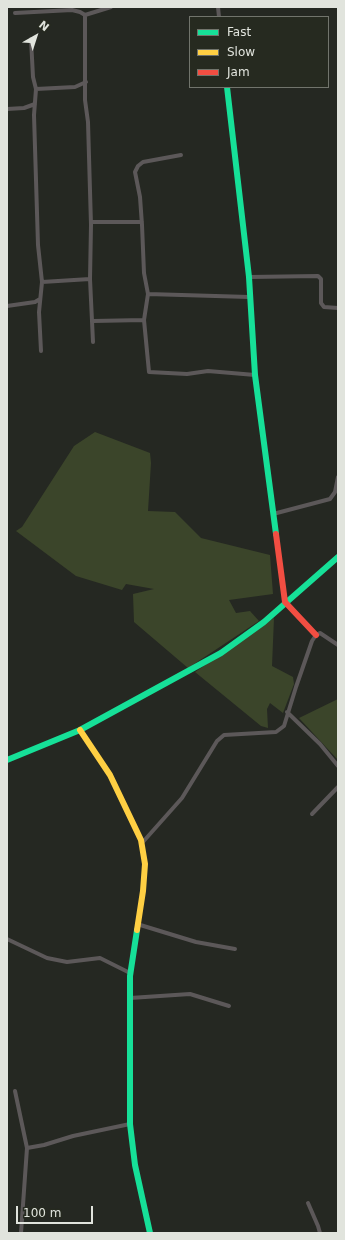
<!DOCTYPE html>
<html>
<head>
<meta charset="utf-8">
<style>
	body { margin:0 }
	#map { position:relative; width:345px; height:1240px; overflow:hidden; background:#252822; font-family:"DejaVu Sans",sans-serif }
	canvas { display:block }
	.frame { position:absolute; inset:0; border:8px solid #e1e4dd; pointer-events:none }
	.legend { position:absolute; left:189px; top:16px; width:140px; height:72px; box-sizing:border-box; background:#262a20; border:1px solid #71746c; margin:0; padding:5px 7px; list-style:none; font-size:12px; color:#e1e4dd }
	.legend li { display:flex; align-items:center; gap:8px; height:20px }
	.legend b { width:20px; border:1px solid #71746c }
	.north { position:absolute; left:16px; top:16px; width:40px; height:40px; -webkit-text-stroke:3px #262a20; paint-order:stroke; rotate:39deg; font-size:11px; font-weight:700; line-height:16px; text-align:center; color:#e1e4dd }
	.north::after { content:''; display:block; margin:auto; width:14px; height:18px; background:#e1e4dd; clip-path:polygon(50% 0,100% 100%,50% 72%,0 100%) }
	.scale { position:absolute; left:16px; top:1206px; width:77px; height:18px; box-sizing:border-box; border:2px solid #e1e4dd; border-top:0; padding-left:5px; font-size:12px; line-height:14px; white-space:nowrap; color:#e1e4dd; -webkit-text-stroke:3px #262a20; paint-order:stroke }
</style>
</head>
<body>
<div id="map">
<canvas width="345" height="1240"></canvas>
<div class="frame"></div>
<ul class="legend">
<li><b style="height:5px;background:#16e098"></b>Fast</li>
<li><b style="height:5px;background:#ffcf43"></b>Slow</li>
<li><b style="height:5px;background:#f24e42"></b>Jam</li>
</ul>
<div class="north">N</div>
<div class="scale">100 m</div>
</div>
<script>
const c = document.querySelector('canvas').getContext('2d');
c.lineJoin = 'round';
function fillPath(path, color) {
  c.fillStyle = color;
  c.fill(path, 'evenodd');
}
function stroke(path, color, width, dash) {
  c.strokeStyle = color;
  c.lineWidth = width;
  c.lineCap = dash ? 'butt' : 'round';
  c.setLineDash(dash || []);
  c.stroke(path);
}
fillPath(new Path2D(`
	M 95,432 L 150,453 L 151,463 L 148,511 L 175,512 L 201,538 L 270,555 L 273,594 L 229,600 L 236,613 L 250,611 L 259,621 L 188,668 L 134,622 L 133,594 L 154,589 L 126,584 L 122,590 L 76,576 L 16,531 L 22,527 L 74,446 Z
	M 274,618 L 272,666 L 293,677 L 294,684 L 283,713 L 270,703 L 267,709 L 268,728 L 261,726 L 195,672 Z
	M 338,699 L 338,760 L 299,718 Z`), '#3b452a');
stroke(new Path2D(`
	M 218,7 L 219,17
	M 15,13 L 72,10 L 80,12 L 85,15 L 111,7
	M 85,15 L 85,100 L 88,122 L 91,225 L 90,279 L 93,342
	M 31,39 L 33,77 L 36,89 L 34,115 L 38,245 L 42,282 L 39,312 L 41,351
	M 36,89 L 75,87 L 86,82
	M 7,109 L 24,108 L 35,104
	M 181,155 L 143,162 L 138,166 L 135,172 L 140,197 L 142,225 L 144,273 L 148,294 L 144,320 L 149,372 L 187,374 L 208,371 L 255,375
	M 91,222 L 142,222
	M 249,277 L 318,276 L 321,279 L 321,303 L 324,307 L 338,308
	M 42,282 L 90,279
	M 148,294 L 249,297
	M 7,306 L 35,302 L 40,299
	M 93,321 L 144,320
	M 273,514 L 330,499 L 335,492 L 338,477
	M 287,712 L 320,744 L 338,766
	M 312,814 L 338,787
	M 142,843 L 182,798 L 217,741 L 224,735 L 276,732 L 284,726 L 296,687 L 312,641 L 316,635 L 320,633 L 338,645
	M 137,924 L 196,942 L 235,949
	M 7,939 L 47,958 L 67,962 L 100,958 L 130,973
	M 130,998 L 190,994 L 229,1006
	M 15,1091 L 27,1148 L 21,1233
	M 27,1148 L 44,1145 L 73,1136 L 130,1124
	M 308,1203 L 318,1226 L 320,1233`), '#5c5859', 4);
stroke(new Path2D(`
	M 227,87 L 249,277 L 255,375 L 276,534
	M 7,760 L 80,730 L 221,653 L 264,622 L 338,557
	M 137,930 L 130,976 L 130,1124 L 135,1165 L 150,1233`), '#16e098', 6);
stroke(new Path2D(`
	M 80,730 L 110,775 L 141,840 L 145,864 L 143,891 L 137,930`), '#ffcf43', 6);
stroke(new Path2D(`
	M 276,534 L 285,602 L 316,635`), '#f24e42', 6);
</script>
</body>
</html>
